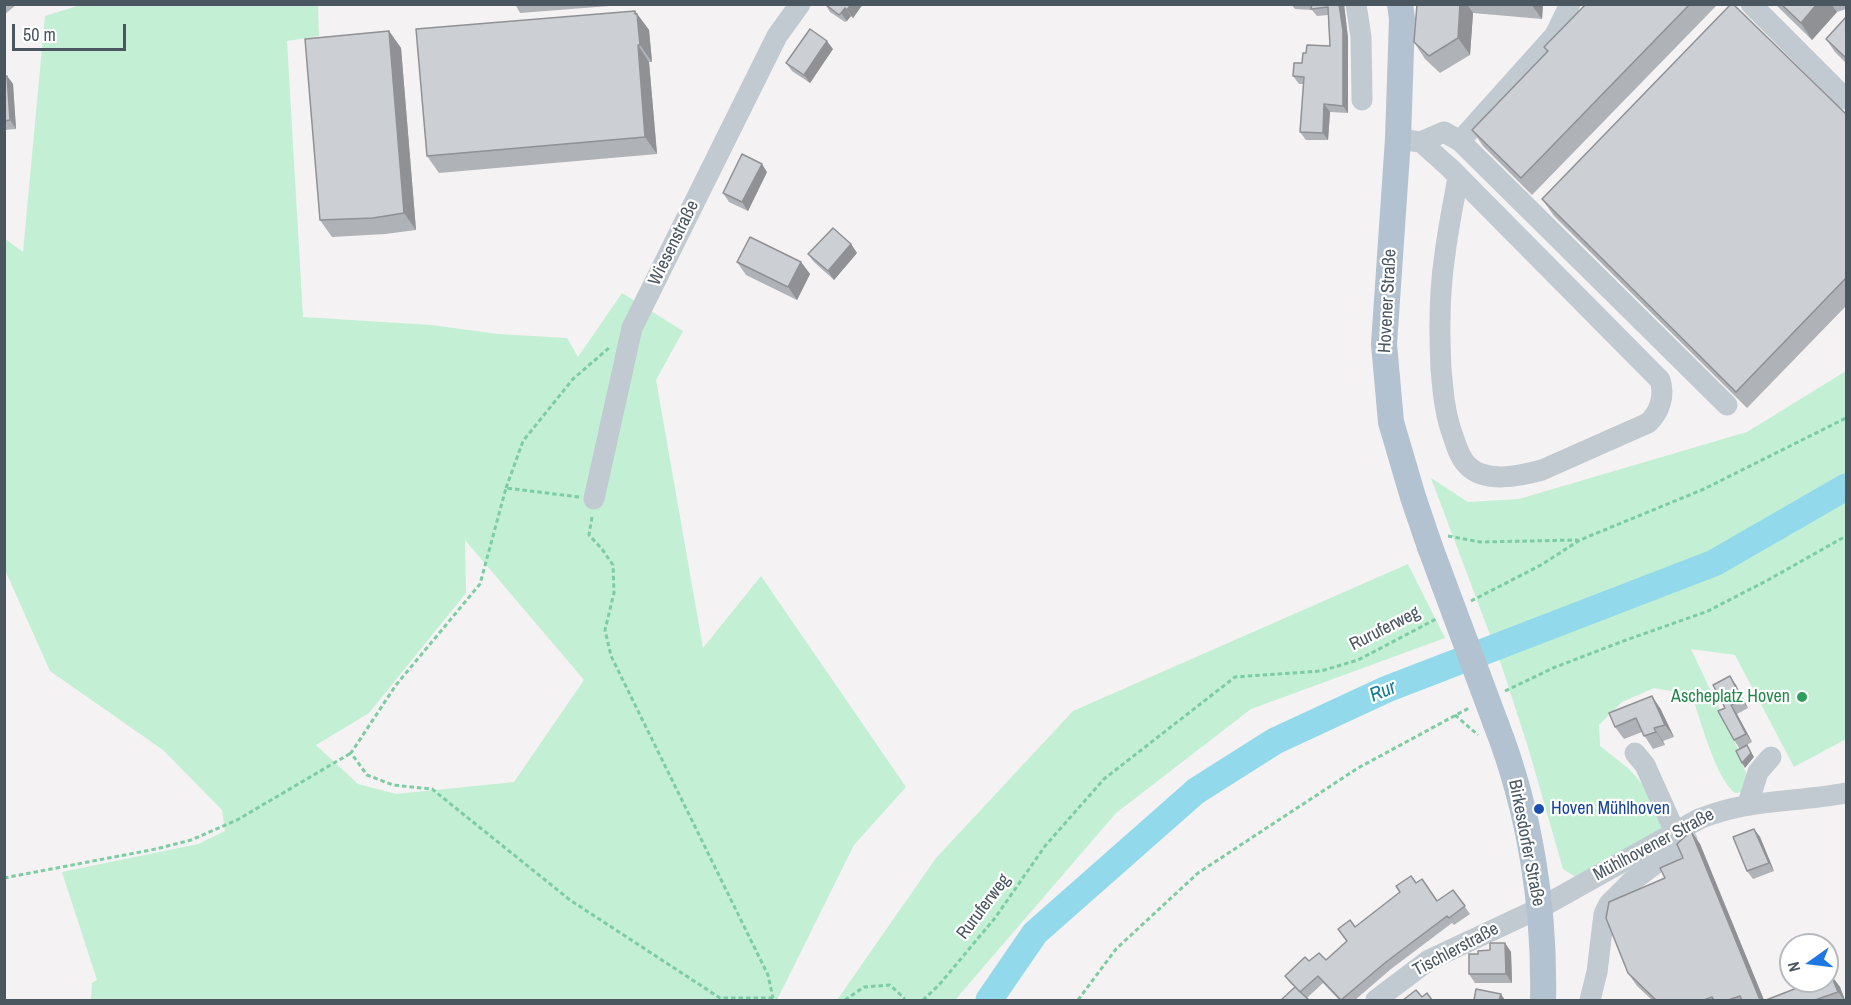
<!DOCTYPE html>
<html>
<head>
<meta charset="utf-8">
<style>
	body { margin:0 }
	#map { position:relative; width:1851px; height:1005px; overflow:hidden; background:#f4f2f2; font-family:"Archivo Narrow",sans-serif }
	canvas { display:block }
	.frame { position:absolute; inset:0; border:6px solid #4a5660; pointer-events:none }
	.north { position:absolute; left:1779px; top:933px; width:60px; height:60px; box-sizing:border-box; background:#fff; border:2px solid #b7bbbf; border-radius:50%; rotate:256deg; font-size:16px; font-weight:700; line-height:24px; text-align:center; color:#4a5660 }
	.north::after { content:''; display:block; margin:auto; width:21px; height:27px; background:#1f78e2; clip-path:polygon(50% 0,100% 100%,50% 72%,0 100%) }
	.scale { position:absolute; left:12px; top:24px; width:114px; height:27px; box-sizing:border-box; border:3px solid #4a5660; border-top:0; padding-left:8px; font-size:18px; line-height:21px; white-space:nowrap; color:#4a5660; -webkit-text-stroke:4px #fff; paint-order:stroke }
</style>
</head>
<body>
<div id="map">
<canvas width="1851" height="1005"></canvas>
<div class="frame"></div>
<div class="north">N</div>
<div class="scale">50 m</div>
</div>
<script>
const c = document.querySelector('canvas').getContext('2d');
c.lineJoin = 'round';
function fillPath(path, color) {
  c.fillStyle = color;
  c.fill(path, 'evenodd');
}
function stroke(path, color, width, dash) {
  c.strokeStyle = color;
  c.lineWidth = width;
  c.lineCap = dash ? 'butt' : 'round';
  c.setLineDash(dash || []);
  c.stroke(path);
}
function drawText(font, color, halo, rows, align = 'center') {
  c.font = font + ' "Archivo Narrow",sans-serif';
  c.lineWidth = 4.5;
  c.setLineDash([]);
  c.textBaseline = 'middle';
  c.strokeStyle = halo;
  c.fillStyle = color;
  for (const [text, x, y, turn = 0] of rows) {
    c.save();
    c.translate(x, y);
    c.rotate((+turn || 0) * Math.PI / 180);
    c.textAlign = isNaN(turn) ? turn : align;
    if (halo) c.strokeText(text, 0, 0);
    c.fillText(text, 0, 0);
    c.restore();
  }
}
fillPath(new Path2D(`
	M 84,4 L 318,5 L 319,36 L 287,41 L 303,317 L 431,325 L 498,334 L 567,338 L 578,357 L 622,293 L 683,331 L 656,380 L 703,648 L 761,576 L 906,787 L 854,845 L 777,1000 L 91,1000 L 92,983 L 97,980 L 62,872 L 198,844 L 225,831 L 222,810 L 163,750 L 50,671 L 5,570 L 4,238 L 23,252 L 45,16 ZM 465,540 L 584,680 L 514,782 L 396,794 L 358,784 L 316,745 L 369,713 L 466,593 Z
	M 1846,371 L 1846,739 L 1794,767 L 1735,655 L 1691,649 L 1738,749 L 1736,751 L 1749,779 L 1743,792 L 1735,793 C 1716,779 1700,719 1692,695 L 1654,688 L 1622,702 L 1599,725 L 1600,746 L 1629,769 L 1650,793 L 1668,829 L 1577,878 L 1563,869 L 1528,747 L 1501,664 L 1431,478 L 1468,502 L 1519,499 L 1747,432 Z
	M 1408,564 L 1445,638 L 1251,709 L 1116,813 L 955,1000 L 837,1000 L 936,858 L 1073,711 Z`), '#c3efd4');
stroke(new Path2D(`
	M 989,1000 L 1035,933 L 1196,791 L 1275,741 L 1387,689 L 1714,563 L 1846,487`), '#92daeb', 27);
stroke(new Path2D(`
	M 506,488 L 523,441 L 573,379 L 610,347
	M 579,497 L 506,488 L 480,584 L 396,685 L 351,753 L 367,775 L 393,785 L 432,789 L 570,900 L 720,998 L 773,998 L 776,1000
	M 592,517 L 589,535 L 602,549 L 613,565 L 614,593 L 605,630 L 611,656 L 768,975 L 773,998
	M 1448,536 L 1480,542 L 1578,540
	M 1471,601 L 1541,565 L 1580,540 L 1704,489 L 1846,418
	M 1505,691 L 1553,668 L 1626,640 L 1708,611 L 1768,580 L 1846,536
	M 1455,715 L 1478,735
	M 4,878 L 156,849 L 191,840 L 237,820 L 351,753
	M 845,1000 L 864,987 L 890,985 L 904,998 L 904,1000
	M 923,1000 L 939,985 L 995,918 L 1045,846 L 1104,779 L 1235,677 L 1321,671 L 1358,660 L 1436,619
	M 1078,1000 L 1116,949 L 1198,873 L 1358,768 L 1469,708`), '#7ccda4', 3, [4.5, 3]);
stroke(new Path2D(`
	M 1356,4 L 1361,37 L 1362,100
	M 1751,4 L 1846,99
	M 1398,139 L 1421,142 L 1450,168 L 1660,380 C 1665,395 1660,412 1648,423 L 1542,470 C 1520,476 1485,484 1467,465 C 1460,458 1456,445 1453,436 C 1445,415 1443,392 1441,369 C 1439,330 1439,292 1445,254 C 1448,228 1454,202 1458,176
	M 1460,141 L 1555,35 L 1570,4
	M 1421,142 L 1444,132 L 1460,141 L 1727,405
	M 594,499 L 632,328 L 777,36 L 800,4
	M 1635,753 L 1645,765 L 1680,843
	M 1748,804 L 1758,772 L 1771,757
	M 1376,1000 L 1429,960 L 1540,908 L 1699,819 C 1751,798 1794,803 1846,793
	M 1590,1000 L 1597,972 L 1604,914 L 1609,904 L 1631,882 L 1687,840`), '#c1cad1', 21);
stroke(new Path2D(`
	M 1400,4 L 1402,19 L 1398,139 L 1384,344 L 1391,422 L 1413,497 L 1430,547
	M 1496,724 C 1530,811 1545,907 1543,1000`), '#b3c2d0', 26);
stroke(new Path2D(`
	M 1430,547 L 1496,724`), '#b3c2d0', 26);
fillPath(new Path2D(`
	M 4,4 L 15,4 L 16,5 L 4,15 Z
	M 515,4 L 622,4 L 622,5 L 520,13 Z
	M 825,4 L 863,4 L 853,18 L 851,16 L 847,21 L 845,22 L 830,12 Z
	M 1291,4 L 1344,4 L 1348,38 L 1348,113 L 1330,112 L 1328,140 L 1306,140 L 1300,132 L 1304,84 L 1299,84 L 1293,76 L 1302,63 L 1306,53 L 1330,46 L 1328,15 L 1317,16 L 1312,10 L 1295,9 Z
	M 1417,4 L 1543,4 L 1542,19 L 1473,13 L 1470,55 L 1440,73 L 1425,59 L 1414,42 Z
	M 1586,4 L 1718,4 L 1532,195 L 1483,146 L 1472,130 L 1547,52 L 1544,47 Z
	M 1775,4 L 1846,4 L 1846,9 L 1837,12 L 1812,40 Z
	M 637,14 L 649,30 L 652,62 L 649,62 L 657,154 L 439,173 L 427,156 Z
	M 1846,17 L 1846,63 L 1835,52 L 1826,39 Z
	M 389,31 L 401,48 L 416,230 L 385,234 L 332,237 L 320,220 Z
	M 833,49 L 810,83 L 792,71 L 786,63 Z
	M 4,76 L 7,76 L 13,84 L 16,129 L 4,130 Z
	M 1846,114 L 1846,306 L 1747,408 L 1554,216 L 1542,199 Z
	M 767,172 L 748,211 L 729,202 L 723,193 Z
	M 851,244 L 857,253 L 834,280 L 814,262 L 808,254 Z
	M 737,262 L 801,262 L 810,274 L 797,300 L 746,275 Z
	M 1730,676 L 1736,685 L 1748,708 L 1737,714 L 1752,742 L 1740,749 L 1734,740 L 1725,708 Z
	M 1660,708 L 1674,737 L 1663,741 L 1665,745 L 1653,749 L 1642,732 L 1624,739 L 1615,727 Z
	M 1754,829 L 1760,837 L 1774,871 L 1753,879 L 1747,871 Z
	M 1691,831 L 1700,844 L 1764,1000 L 1652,1000 L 1637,986 L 1628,973 L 1665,878 L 1683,858 Z
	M 1416,883 L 1437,901 L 1453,890 L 1470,914 L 1454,925 L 1452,923 L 1391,969 L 1355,1000 L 1339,1000 L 1323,983 L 1307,998 L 1290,983 L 1285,976 L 1309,961 L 1326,960 L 1347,941 L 1338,929 L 1355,927 Z
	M 1505,943 L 1511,952 L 1512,983 L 1475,983 L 1469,974 L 1478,954 L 1490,950 Z
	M 1831,975 L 1840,987 L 1845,1000 L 1766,1000 Z`), '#afb2b6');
fillPath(new Path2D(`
	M 851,4 L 863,4 L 853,18 L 847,10 Z
	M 1339,4 L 1344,4 L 1348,38 L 1348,113 L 1343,106 Z
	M 1460,4 L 1467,4 L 1473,13 L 1470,55 L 1458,38 Z
	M 1531,4 L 1543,4 L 1542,19 Z
	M 1817,4 L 1831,4 L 1837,12 L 1812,40 L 1801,23 Z
	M 845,8 L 851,16 L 847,21 L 841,13 Z
	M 635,11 L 649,30 L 652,62 L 640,45 Z
	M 389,31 L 401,48 L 416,230 L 404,213 Z
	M 827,41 L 833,49 L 810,83 L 804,75 Z
	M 638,45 L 649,62 L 657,154 L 645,137 Z
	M 7,76 L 13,84 L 16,129 L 10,120 Z
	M 1324,104 L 1330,112 L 1328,140 L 1323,133 Z
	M 762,164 L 767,172 L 748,211 L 742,202 Z
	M 851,244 L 857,253 L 834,280 L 828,271 Z
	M 801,262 L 810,274 L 797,300 L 788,287 Z
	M 1730,676 L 1736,685 L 1748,708 L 1742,700 Z
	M 1652,696 L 1660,708 L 1674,737 L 1665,725 Z
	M 1731,705 L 1737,714 L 1752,742 L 1746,734 Z
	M 1654,728 L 1663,741 L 1665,745 L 1656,732 Z
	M 1747,745 L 1754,757 L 1745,768 L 1742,763 Z
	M 1754,829 L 1760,837 L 1774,871 L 1769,863 Z
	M 1691,831 L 1700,844 L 1764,1000 L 1760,1000 Z
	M 1505,943 L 1511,952 L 1512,983 L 1506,974 Z
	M 1831,975 L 1840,987 L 1845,1000 L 1844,1000 L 1838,992 Z
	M 1501,994 L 1505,1000 L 1499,1000 Z`), '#8f9194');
const building = new Path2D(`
	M 825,4 L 851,4 L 847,10 L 845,8 L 841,13 L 839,15 Z
	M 1312,4 L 1339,4 L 1343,31 L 1343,106 L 1324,104 L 1323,133 L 1300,132 L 1304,77 L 1293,76 L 1294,63 L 1302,63 L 1303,53 L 1306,53 L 1307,45 L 1330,46 L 1328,7 L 1311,9 Z
	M 1417,4 L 1460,4 L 1458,38 L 1429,56 L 1414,42 Z
	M 1586,4 L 1690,4 L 1521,178 L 1472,130 L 1548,51 L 1544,47 Z
	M 1731,4 L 1733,4 L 1846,114 L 1846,278 L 1736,392 L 1542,199 Z
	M 1781,4 L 1817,4 L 1801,23 Z
	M 635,11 L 635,14 L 637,14 L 640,45 L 638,45 L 645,137 L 427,156 L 416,29 Z
	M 1846,17 L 1846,58 L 1826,39 Z
	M 810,29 L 827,41 L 804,75 L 786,63 Z
	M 389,31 L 404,213 L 373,218 L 320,220 L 305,39 Z
	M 4,76 L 7,76 L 10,120 L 4,121 Z
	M 742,154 L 762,164 L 742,202 L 723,193 Z
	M 833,228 L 851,244 L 828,271 L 808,254 Z
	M 750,237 L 801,262 L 788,287 L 737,262 Z
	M 1730,676 L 1742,700 L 1731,705 L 1746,734 L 1734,740 L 1718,711 L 1725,708 L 1713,685 Z
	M 1652,696 L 1665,725 L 1654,728 L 1656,732 L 1644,736 L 1636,718 L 1615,727 L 1609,713 Z
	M 1747,745 L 1751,753 L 1742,763 L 1736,751 Z
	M 1754,829 L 1769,863 L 1747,871 L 1733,837 Z
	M 1691,831 L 1760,1000 L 1742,1000 L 1740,996 L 1728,1000 L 1714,1000 L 1712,997 L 1704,1000 L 1656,1000 L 1628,973 L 1606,918 L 1609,902 L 1665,878 L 1660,868 L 1683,858 L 1677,844 Z
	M 1411,876 L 1416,883 L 1422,879 L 1437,901 L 1453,890 L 1465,906 L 1449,918 L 1447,916 L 1386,962 L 1341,1000 L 1318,976 L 1300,992 L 1285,976 L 1305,957 L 1309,961 L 1319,953 L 1326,960 L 1347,941 L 1338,929 L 1350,920 L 1355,927 L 1400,892 L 1396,886 Z
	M 1490,943 L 1505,943 L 1506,974 L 1469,974 L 1469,954 L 1478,954 L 1478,951 L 1490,950 Z
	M 1831,975 L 1838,992 L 1815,1000 L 1766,1000 L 1815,981 L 1827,981 L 1827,976 Z
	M 1295,987 L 1309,1000 L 1281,1000 Z
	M 1476,989 L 1501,994 L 1499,1000 L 1474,1000 Z
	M 1416,990 L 1422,997 L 1427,993 L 1432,1000 L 1403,1000 Z`);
fillPath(building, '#cccfd4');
stroke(building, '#8f9194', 1.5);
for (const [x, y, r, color] of [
	[1802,697,6,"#2e9e5b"],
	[1539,809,6,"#1a4fb4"]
]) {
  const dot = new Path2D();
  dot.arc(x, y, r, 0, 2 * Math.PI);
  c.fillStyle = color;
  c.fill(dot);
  stroke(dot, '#fff', 2);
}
drawText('18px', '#4a5660', '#fff', [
	["Wiesenstraße",674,243,-64],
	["Hovener Straße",1388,301,-87],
	["Ruruferweg",1385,629,-27],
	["Birkesdorfer Straße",1526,843,79],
	["Mühlhovener Straße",1654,845,-28],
	["Ruruferweg",984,907,-53],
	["Tischlerstraße",1456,950,-28]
]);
drawText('18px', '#27864d', '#fff', [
	["Ascheplatz Hoven",1790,697]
], 'right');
drawText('18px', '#164399', '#fff', [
	["Hoven Mühlhoven",1551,809]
], 'left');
drawText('italic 20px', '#107c96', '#fff', [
	["Rur",1383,692,-23]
]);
</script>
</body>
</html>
